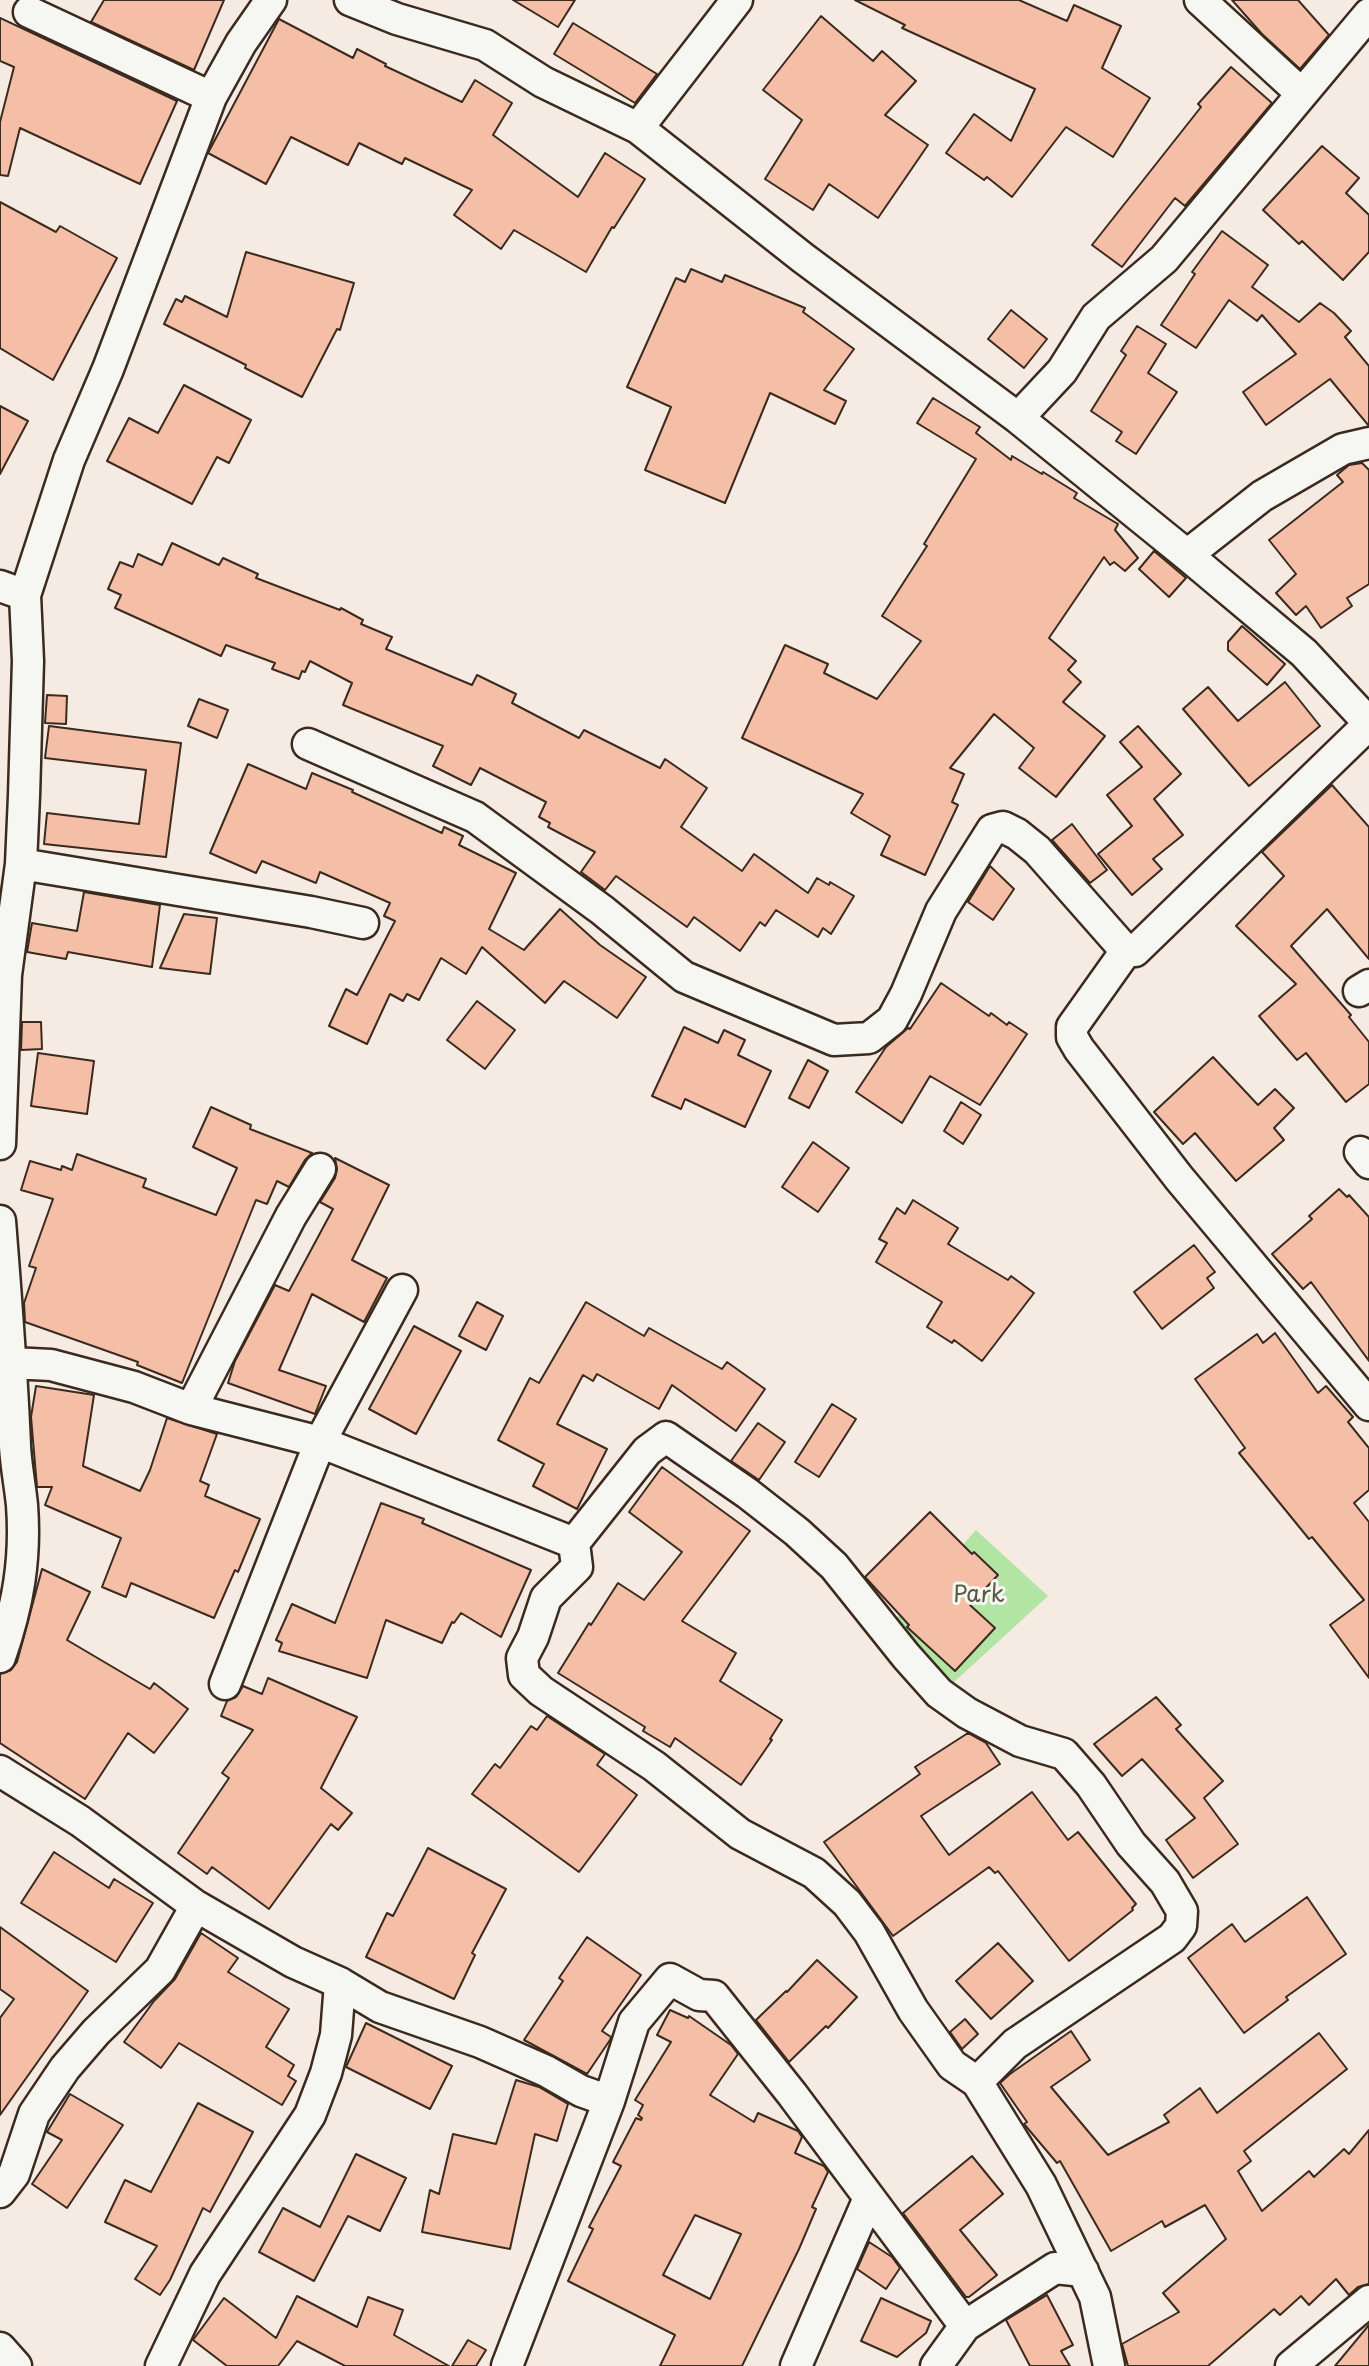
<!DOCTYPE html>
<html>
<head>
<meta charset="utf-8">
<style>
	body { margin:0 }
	canvas { display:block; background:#f6ebe3 }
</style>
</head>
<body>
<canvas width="1369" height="2366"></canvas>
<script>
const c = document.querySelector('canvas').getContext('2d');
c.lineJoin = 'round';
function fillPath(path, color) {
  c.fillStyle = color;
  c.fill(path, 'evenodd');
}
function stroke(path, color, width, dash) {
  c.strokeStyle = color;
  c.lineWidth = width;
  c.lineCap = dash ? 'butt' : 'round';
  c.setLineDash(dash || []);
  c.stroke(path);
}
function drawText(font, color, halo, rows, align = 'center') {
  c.font = font + ' "Playpen Sans",sans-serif';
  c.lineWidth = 6;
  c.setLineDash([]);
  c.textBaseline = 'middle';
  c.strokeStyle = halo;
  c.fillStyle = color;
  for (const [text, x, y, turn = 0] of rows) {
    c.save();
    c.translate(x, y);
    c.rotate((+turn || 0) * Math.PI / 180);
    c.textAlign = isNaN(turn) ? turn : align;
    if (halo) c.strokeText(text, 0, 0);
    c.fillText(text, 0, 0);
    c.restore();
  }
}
fillPath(new Path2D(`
	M 976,1530 L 1048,1596 L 953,1683 L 893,1622 Z`), '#b2e4a4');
const building = new Path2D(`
	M 104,0 L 224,0 L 194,70 L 91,22 Z
	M 513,0 L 575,0 L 558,27 Z
	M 855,0 L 1019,0 L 1067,21 L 1074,5 L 1121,26 L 1102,68 L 1150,98 L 1113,157 L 1066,127 L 1012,197 L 987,177 L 984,180 L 946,153 L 974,114 L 1011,141 L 1035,89 L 902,28 L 905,25 Z
	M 1232,0 L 1298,0 L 1329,35 L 1300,69 L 1262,34 Z
	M 821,16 L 873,61 L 882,51 L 916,81 L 885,115 L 928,145 L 878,218 L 829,184 L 813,210 L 765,179 L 802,120 L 763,90 Z
	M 0,18 L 177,101 L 140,184 L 20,128 L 8,176 L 0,175 L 0,122 L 14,67 L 0,61 Z
	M 279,19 L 353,58 L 357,49 L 386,64 L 385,66 L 462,102 L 475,80 L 512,103 L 493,135 L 578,197 L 605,153 L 645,179 L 614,228 L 612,227 L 586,272 L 514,230 L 501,249 L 454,215 L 472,190 L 405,158 L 402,164 L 359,143 L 348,165 L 291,137 L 266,184 L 208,153 Z
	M 573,23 L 657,74 L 635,103 L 554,54 Z
	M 1231,67 L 1272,103 L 1185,206 L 1175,198 L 1122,267 L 1092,245 L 1201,107 L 1198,104 Z
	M 1322,146 L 1359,178 L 1346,193 L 1369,215 L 1369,252 L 1343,280 L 1302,241 L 1299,244 L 1263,210 Z
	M 0,202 L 56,232 L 60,226 L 117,258 L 53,380 L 0,348 Z
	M 1222,231 L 1268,265 L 1252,287 L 1299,322 L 1320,303 L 1334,313 L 1351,331 L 1345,337 L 1369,366 L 1369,426 L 1330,379 L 1266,425 L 1243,392 L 1296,354 L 1262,315 L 1257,321 L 1229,300 L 1196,348 L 1161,325 L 1195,274 L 1192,272 Z
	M 246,252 L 354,283 L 340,330 L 337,329 L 302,397 L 245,368 L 246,365 L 164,324 L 176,299 L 182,302 L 185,296 L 227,317 Z
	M 691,269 L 722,282 L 725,275 L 805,308 L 803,312 L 854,349 L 824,390 L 846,401 L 835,424 L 770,393 L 725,503 L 645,470 L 671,407 L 627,387 L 676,278 L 685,282 Z
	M 1011,310 L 1047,339 L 1024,368 L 988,339 Z
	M 1137,326 L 1166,344 L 1148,373 L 1177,392 L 1136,454 L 1116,441 L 1122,432 L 1091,411 L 1126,355 L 1121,351 Z
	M 184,385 L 251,420 L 229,463 L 217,457 L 192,504 L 107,461 L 129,418 L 158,433 Z
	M 933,398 L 980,427 L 976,433 L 1011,460 L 1012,456 L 1042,474 L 1043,472 L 1077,493 L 1074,498 L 1118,524 L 1115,530 L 1138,558 L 1125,571 L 1114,562 L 1110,565 L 1104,557 L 1049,638 L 1076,661 L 1068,670 L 1081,682 L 1063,702 L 1105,736 L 1056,797 L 1019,768 L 1034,748 L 994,714 L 950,768 L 964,774 L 952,802 L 958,805 L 925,875 L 881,855 L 890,836 L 851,813 L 863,794 L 742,738 L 785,645 L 828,664 L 824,673 L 877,699 L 921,641 L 882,616 L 927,546 L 924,544 L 976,459 L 917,423 Z
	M 0,406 L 28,421 L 0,474 Z
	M 1362,463 L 1369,470 L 1369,584 L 1347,598 L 1352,606 L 1321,628 L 1306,606 L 1296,615 L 1276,593 L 1296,574 L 1269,540 L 1343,482 L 1337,475 L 1349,465 Z
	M 172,543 L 219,565 L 223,558 L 258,574 L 256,578 L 340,610 L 341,608 L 363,620 L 361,624 L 392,637 L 386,649 L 472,685 L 477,675 L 516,694 L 512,703 L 579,738 L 584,730 L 660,768 L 665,759 L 707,788 L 681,827 L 742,871 L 754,854 L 808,893 L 817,878 L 829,885 L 830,882 L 854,896 L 831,934 L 823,928 L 818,937 L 776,910 L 765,926 L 760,922 L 740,951 L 694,917 L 687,927 L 616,876 L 605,890 L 581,872 L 595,852 L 548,827 L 550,823 L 539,817 L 546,802 L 480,768 L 471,785 L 433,766 L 443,746 L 343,705 L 352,683 L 310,661 L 305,672 L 302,671 L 299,679 L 272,669 L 275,663 L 226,645 L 221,656 L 115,608 L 121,595 L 108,589 L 120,562 L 133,567 L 138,554 L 162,565 Z
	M 1154,551 L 1186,578 L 1169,597 L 1139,569 Z
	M 1242,626 L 1285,664 L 1267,685 L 1228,650 L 1228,642 Z
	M 1285,682 L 1320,726 L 1249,786 L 1183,709 L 1208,687 L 1238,721 Z
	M 47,695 L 67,696 L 66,724 L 45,723 Z
	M 199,699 L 228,710 L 217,738 L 188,726 Z
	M 49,726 L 181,743 L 166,857 L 44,844 L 47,813 L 139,824 L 146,770 L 45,758 Z
	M 1138,726 L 1181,774 L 1154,799 L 1183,835 L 1153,859 L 1162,869 L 1132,895 L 1098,854 L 1132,826 L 1107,795 L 1142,767 L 1120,742 Z
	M 248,764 L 306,789 L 312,773 L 353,790 L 352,792 L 442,833 L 444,827 L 463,836 L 459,845 L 516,873 L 489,929 L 524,950 L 560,909 L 600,945 L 646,977 L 617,1018 L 564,981 L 545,1003 L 482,947 L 466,974 L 441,958 L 419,1000 L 407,994 L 403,1001 L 390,994 L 367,1044 L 329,1026 L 346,989 L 357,995 L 395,921 L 384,916 L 390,903 L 320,872 L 316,883 L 262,861 L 256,873 L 210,853 Z
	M 1332,785 L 1369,827 L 1369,959 L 1327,909 L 1291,946 L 1351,1015 L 1349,1017 L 1369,1042 L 1369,1084 L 1346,1102 L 1306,1053 L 1297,1060 L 1259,1016 L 1296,984 L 1236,926 L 1284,876 L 1262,852 Z
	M 1072,824 L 1107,870 L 1090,883 L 1052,840 Z
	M 990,866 L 1014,889 L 993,920 L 968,902 Z
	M 84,892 L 160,905 L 152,967 L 68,952 L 66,959 L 27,952 L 32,923 L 77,931 Z
	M 184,914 L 217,918 L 210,974 L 160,968 Z
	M 941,983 L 989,1016 L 991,1013 L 1007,1025 L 1009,1022 L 1027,1034 L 980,1105 L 930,1076 L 902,1123 L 856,1092 L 886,1047 L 908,1028 L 910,1029 Z
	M 477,1001 L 515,1030 L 485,1069 L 447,1040 Z
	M 22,1022 L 41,1022 L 42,1049 L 21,1050 Z
	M 684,1027 L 718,1043 L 724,1030 L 745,1040 L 738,1055 L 771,1071 L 745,1127 L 685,1099 L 681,1109 L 652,1096 Z
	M 38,1053 L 94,1061 L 87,1114 L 31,1106 Z
	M 1213,1057 L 1258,1105 L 1275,1089 L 1294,1108 L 1274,1128 L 1284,1140 L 1236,1181 L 1195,1133 L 1183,1144 L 1154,1112 Z
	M 808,1060 L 828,1071 L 809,1108 L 789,1098 Z
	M 961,1102 L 981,1115 L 963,1144 L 944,1131 Z
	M 211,1107 L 251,1125 L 250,1129 L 312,1153 L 305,1160 L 289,1187 L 277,1181 L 267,1204 L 256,1200 L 182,1383 L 137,1365 L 138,1362 L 25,1322 L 24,1303 L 36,1268 L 29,1266 L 53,1199 L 21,1190 L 30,1161 L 61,1170 L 62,1166 L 72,1170 L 77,1154 L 146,1179 L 143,1187 L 216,1215 L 237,1168 L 193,1147 Z
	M 813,1142 L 849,1168 L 818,1212 L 782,1187 Z
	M 335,1158 L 389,1185 L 352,1260 L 387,1278 L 364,1322 L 312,1294 L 279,1370 L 326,1386 L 315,1414 L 228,1383 L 235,1361 L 275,1285 L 289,1291 L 333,1209 L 320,1202 L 335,1178 L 337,1169 Z
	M 1339,1189 L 1347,1197 L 1349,1195 L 1369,1217 L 1369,1361 L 1311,1282 L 1303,1289 L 1272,1254 L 1312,1219 L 1309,1216 Z
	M 913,1200 L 958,1228 L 948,1244 L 1008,1280 L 1011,1276 L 1034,1293 L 982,1361 L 954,1340 L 952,1343 L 927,1327 L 942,1302 L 876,1262 L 887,1243 L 879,1239 L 897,1208 L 905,1214 Z
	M 1194,1245 L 1215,1272 L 1207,1278 L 1214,1288 L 1162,1329 L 1134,1292 Z
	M 477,1302 L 503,1316 L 486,1350 L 459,1336 Z
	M 586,1302 L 644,1336 L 649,1328 L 722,1369 L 727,1362 L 765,1389 L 736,1431 L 672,1385 L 659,1409 L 597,1374 L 593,1381 L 583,1375 L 557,1424 L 607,1449 L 577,1509 L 533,1486 L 544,1464 L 498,1440 L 530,1378 L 539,1383 Z
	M 414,1326 L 461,1351 L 416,1434 L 369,1409 Z
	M 1275,1333 L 1318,1393 L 1326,1386 L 1353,1417 L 1348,1422 L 1369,1448 L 1369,1490 L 1354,1503 L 1369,1522 L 1369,1678 L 1330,1625 L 1364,1600 L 1312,1537 L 1309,1539 L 1239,1453 L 1245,1448 L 1195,1379 L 1257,1334 L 1263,1343 Z
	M 36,1386 L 94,1395 L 83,1466 L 140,1491 L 150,1470 L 167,1418 L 217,1434 L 200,1481 L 209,1485 L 205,1496 L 260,1519 L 238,1572 L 235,1570 L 214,1618 L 131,1583 L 126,1597 L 102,1587 L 121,1538 L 45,1505 L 52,1487 L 37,1487 L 31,1417 Z
	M 832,1404 L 856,1419 L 819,1477 L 795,1462 Z
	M 758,1423 L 785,1442 L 759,1480 L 731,1461 Z
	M 662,1467 L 750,1531 L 682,1621 L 736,1653 L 720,1681 L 782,1720 L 770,1739 L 772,1740 L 741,1785 L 675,1738 L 670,1747 L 643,1731 L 645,1727 L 558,1673 L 589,1623 L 591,1625 L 618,1583 L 644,1600 L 682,1552 L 629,1512 Z
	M 381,1503 L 424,1519 L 422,1523 L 531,1570 L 501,1637 L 461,1613 L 454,1623 L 452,1622 L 442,1643 L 386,1620 L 367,1678 L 279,1651 L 282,1643 L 276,1640 L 292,1604 L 335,1623 Z
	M 930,1512 L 972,1554 L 974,1552 L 998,1575 L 970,1605 L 995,1628 L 955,1671 L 907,1627 L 909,1625 L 865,1577 Z
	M 42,1569 L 90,1592 L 67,1640 L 150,1689 L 154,1683 L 188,1709 L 154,1753 L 128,1733 L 85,1799 L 0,1743 L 0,1674 L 11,1670 L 17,1662 Z
	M 268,1678 L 357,1717 L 321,1788 L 352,1813 L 338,1830 L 331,1824 L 269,1909 L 212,1867 L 207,1874 L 178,1853 L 229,1778 L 222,1773 L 253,1730 L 221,1716 L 227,1701 L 236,1697 L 243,1686 L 262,1694 Z
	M 1156,1697 L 1181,1725 L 1176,1729 L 1223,1781 L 1204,1798 L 1238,1844 L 1193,1878 L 1166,1840 L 1195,1818 L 1142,1759 L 1122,1776 L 1094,1744 Z
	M 547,1716 L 605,1754 L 597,1765 L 637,1795 L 579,1872 L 472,1794 L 495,1764 L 500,1768 L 531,1726 L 537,1730 Z
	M 968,1733 L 986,1743 L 1000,1764 L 921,1816 L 949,1855 L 1032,1792 L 1068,1840 L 1078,1832 L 1136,1904 L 1132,1908 L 1133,1910 L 1069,1961 L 998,1871 L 995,1873 L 989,1867 L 893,1936 L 824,1842 L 920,1774 L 915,1767 Z
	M 428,1848 L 506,1889 L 472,1953 L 475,1955 L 454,1999 L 366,1957 L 387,1913 L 393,1916 Z
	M 54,1852 L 109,1888 L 114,1879 L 153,1903 L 116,1962 L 21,1903 Z
	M 1307,1897 L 1346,1954 L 1286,1997 L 1288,2000 L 1244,2033 L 1188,1958 L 1232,1924 L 1245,1942 Z
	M 0,1927 L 88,1991 L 0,2115 L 0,2018 L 14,1999 L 0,1989 Z
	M 201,1933 L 238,1958 L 228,1972 L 289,2009 L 266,2047 L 294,2065 L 288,2076 L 296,2081 L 282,2105 L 179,2043 L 161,2068 L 124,2042 L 154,2001 L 175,1979 Z
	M 587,1937 L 641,1975 L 602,2031 L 611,2037 L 610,2040 L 587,2074 L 524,2040 L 563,1981 L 559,1978 Z
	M 998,1943 L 1033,1981 L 991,2019 L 956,1981 Z
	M 817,1960 L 857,1997 L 828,2028 L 826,2026 L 789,2062 L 756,2020 L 786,1991 L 787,1992 Z
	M 670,2010 L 688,2018 L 689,2016 L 731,2045 L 738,2054 L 710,2095 L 754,2122 L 758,2113 L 798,2131 L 802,2137 L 795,2153 L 824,2166 L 828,2172 L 812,2207 L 816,2209 L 799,2249 L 742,2366 L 660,2366 L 675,2335 L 568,2281 L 593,2229 L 589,2227 L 621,2166 L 613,2162 L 636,2118 L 641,2120 L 642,2118 L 638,2115 L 643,2105 L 635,2100 L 671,2042 L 657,2035 ZM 695,2215 L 741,2234 L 710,2299 L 663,2275 Z
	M 965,2019 L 978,2034 L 962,2049 L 950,2032 Z
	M 366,2023 L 452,2066 L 430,2109 L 346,2067 Z
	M 1071,2031 L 1090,2060 L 1051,2087 L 1108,2155 L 1169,2122 L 1164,2115 L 1200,2088 L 1217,2113 L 1319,2033 L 1347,2069 L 1244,2151 L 1251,2161 L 1238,2171 L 1262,2211 L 1309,2171 L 1314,2177 L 1344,2149 L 1349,2154 L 1369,2130 L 1369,2284 L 1358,2287 L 1349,2295 L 1336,2279 L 1309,2305 L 1301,2296 L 1280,2315 L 1274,2309 L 1208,2366 L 1128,2366 L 1122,2344 L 1179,2312 L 1163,2293 L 1226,2239 L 1205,2205 L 1165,2227 L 1162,2221 L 1111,2251 L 1060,2161 L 1057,2163 L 1024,2124 L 1027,2122 L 1000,2083 L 1010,2074 Z
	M 516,2080 L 539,2087 L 568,2104 L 557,2141 L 535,2134 L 510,2249 L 422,2232 L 430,2190 L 439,2194 L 453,2134 L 496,2144 Z
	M 70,2094 L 123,2125 L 67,2208 L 32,2184 L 62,2140 L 47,2132 Z
	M 198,2103 L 253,2132 L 210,2212 L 203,2208 L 170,2280 L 160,2295 L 135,2279 L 157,2246 L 105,2222 L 125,2180 L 151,2192 Z
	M 356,2154 L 406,2178 L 380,2231 L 348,2216 L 314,2281 L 259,2252 L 283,2208 L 320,2227 Z
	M 972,2156 L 1003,2194 L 960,2230 L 997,2275 L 969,2297 L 966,2297 L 903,2213 Z
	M 869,2242 L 892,2257 L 900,2268 L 886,2289 L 857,2269 Z
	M 1047,2295 L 1073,2345 L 1061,2351 L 1070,2366 L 1030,2366 L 1006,2320 Z
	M 297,2296 L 357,2327 L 368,2297 L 403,2310 L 394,2335 L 449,2366 L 345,2366 L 297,2341 L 278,2366 L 227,2366 L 193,2340 L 224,2298 L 276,2338 Z
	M 881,2298 L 931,2321 L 926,2333 L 897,2357 L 861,2341 Z
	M 1369,2325 L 1369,2366 L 1335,2366 Z
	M 468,2340 L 486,2350 L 476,2366 L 452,2366 Z`);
fillPath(building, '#f4bea7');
stroke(building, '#3b2a1e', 2);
const minor = new Path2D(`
	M 350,0 L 397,19 L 485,45 L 543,82 L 638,128 L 803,258 L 1018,418 L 1187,555 L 1304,653 L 1369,723
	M 1200,0 L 1302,94
	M 29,12 L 211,97
	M 638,128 L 737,0
	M 1018,418 L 1062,371 L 1096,317 L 1164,259 L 1369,14
	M 1187,555 L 1262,496 L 1343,449 L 1369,443
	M 0,586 L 25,595
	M 308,744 L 475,817 L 602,910 L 684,977 L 834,1040 L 869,1038 L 892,1020 L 906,994 L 941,911 L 992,830 L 1003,827 L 1017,834 L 1037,850 L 1126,951 L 1135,951 L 1369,724
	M 21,864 L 311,912 L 363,923
	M 1126,951 L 1072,1027 L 1072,1037 L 1079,1049 L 1179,1178 L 1369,1405
	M 1359,991 L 1369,985
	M 0,1144 L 6,975 L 21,864 L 24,796 L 28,661 L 25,595 L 69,460 L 108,369 L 211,97 L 241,43 L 271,0
	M 1360,1152 L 1369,1163
	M 0,1221 C 6,1296 12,1371 15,1446 C 16,1466 20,1485 22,1505 C 26,1559 18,1606 0,1657
	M 12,1363 L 51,1365 L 134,1387 L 191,1409 L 320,1442 L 574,1543
	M 191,1409 L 291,1216 L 320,1169
	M 225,1684 L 320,1442 L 402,1290
	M 0,1771 L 80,1821 L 196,1906 L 293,1962 L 340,1983 L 380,2007 L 480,2042 L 546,2071 L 581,2091 L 609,2101
	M 977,2082 L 1015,2044 L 1172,1938 L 1181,1926 L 1182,1911 L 1165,1882 L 1131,1844 L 1091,1785 L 1064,1754 L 1020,1741 L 967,1713 L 939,1693 L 906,1656 L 834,1566 L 797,1532 L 747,1493 L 666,1437 L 647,1451 L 574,1543 L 577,1567 L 546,1598 L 533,1637 L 522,1658 L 524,1675 L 541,1691 L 654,1766 L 740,1834 L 814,1873 L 847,1903 L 869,1932 L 913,2010 L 952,2065 L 977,2082 L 1041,2185 L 1095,2297 L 1109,2366
	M 0,2192 L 14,2174 L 34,2114 L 65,2068 L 96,2032 L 160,1970 L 196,1906
	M 0,2348 L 16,2366
	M 161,2366 L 205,2274 L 310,2115 L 326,2073 L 336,2035 L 340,1983
	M 507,2366 L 609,2101 L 634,2022 L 670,1979 L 699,1995 L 714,1996 L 792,2094 L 965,2326
	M 796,2366 L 869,2198
	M 936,2366 L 965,2326 L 1055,2268 L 1083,2271
	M 1291,2366 L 1369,2301`);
stroke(minor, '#3b2a1e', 35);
stroke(minor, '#f6f6f2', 30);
drawText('23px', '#595840', '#f6f6f2', [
	["Park",979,1596]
]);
</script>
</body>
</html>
